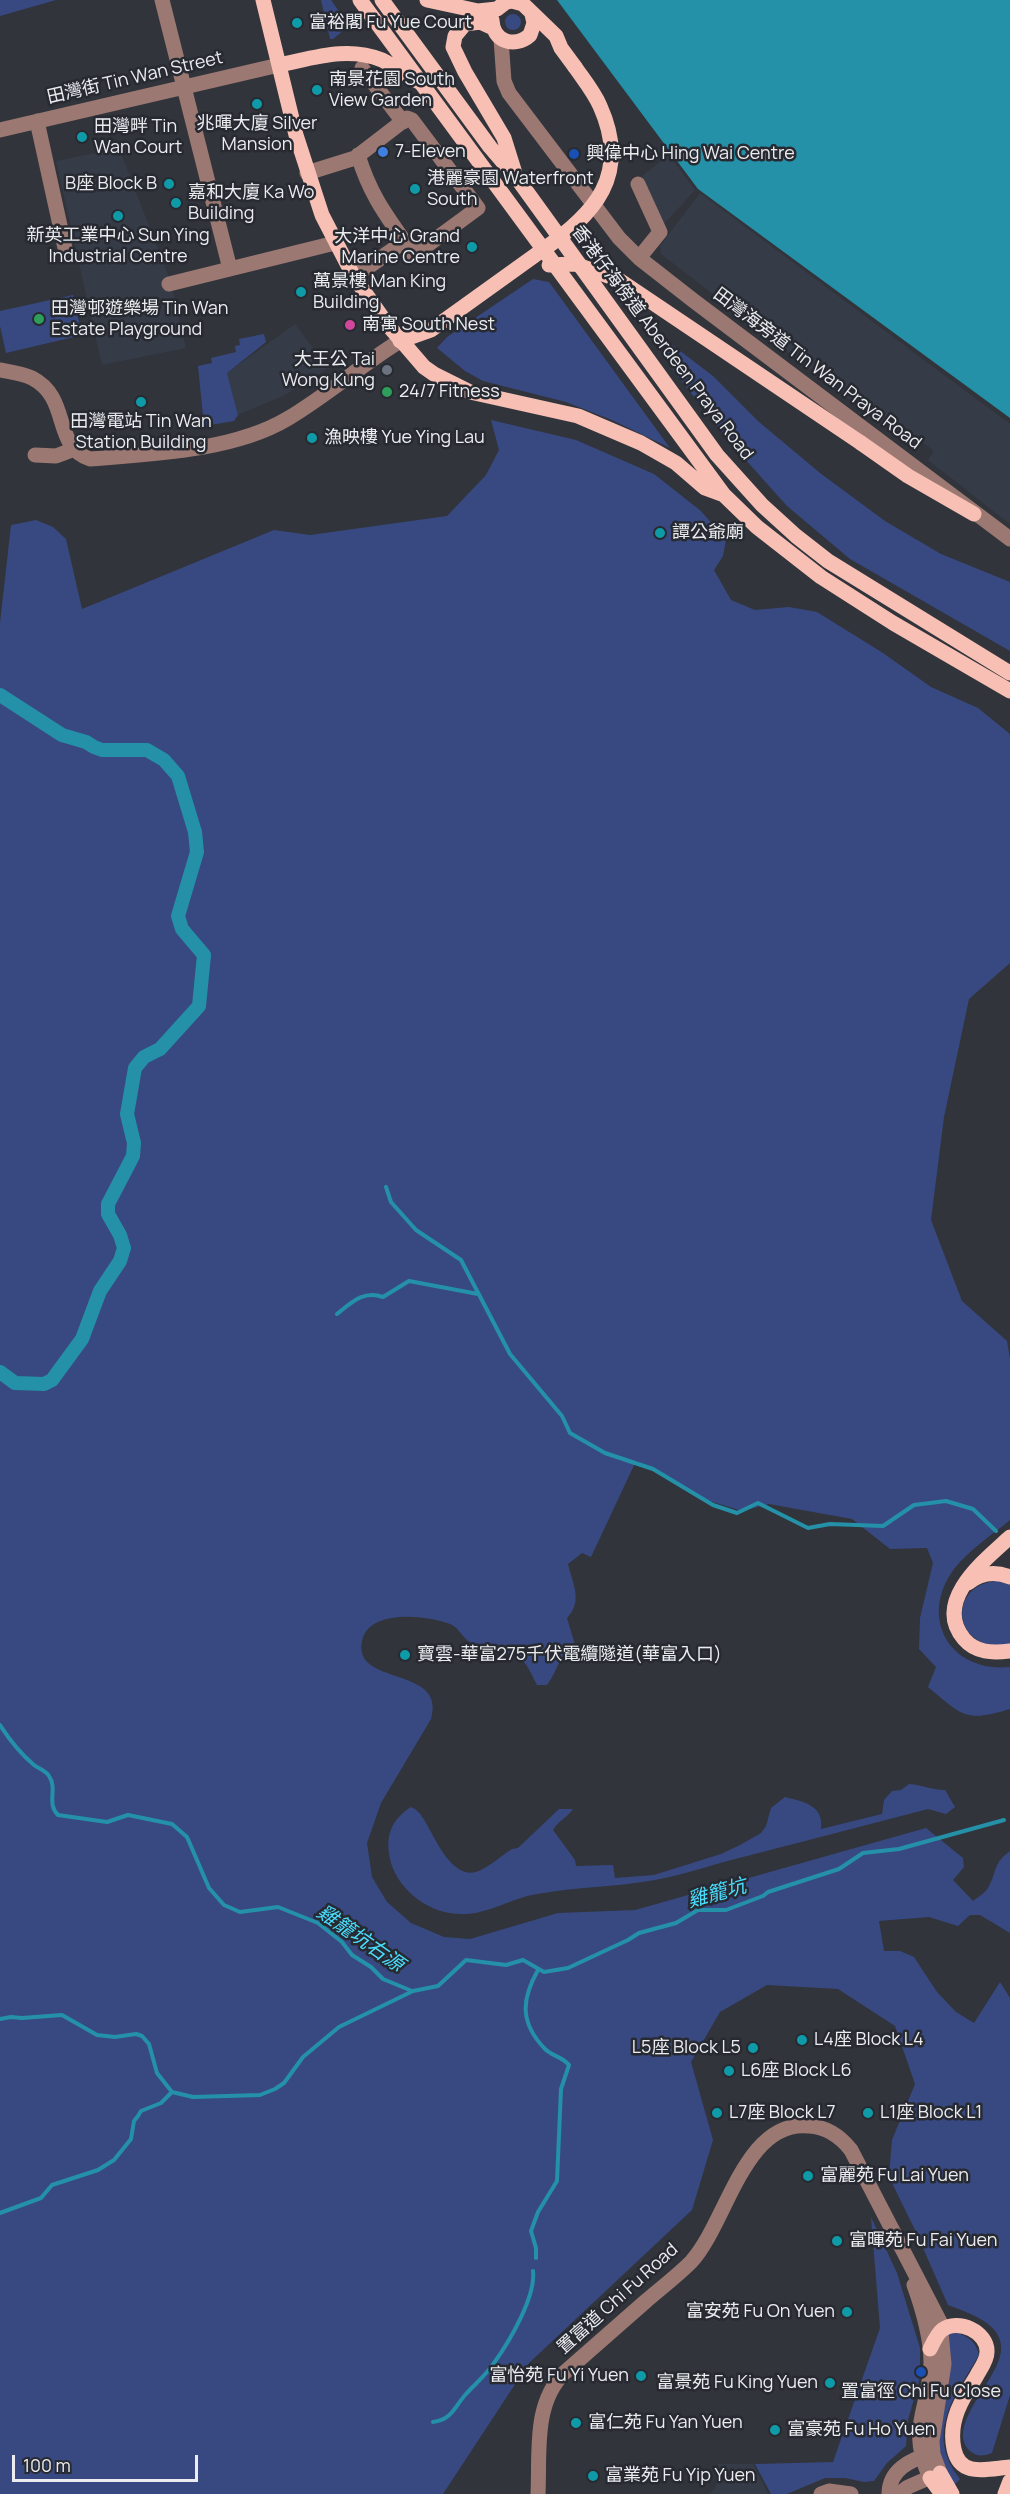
<!DOCTYPE html>
<html>
<head>
<meta charset="utf-8">
<style>
	body { margin:0 }
	#map { position:relative; width:1010px; height:2494px; overflow:hidden; background:#31343b; font-family:Manrope,sans-serif }
	canvas { display:block }
	.scale { position:absolute; left:12px; top:2455px; width:186px; height:27px; box-sizing:border-box; border:3px solid #eaecf0; border-top:0; padding-left:8px; font-size:18px; line-height:21px; white-space:nowrap; color:#eaecf0; -webkit-text-stroke:4px #272a31; paint-order:stroke }
</style>
</head>
<body>
<div id="map">
<canvas width="1010" height="2494"></canvas>
<div class="scale">100 m</div>
</div>
<script>
const c = document.querySelector('canvas').getContext('2d');
c.lineJoin = 'round';
function fillPath(path, color) {
  c.fillStyle = color;
  c.fill(path, 'evenodd');
}
function stroke(path, color, width, dash) {
  c.strokeStyle = color;
  c.lineWidth = width;
  c.lineCap = dash ? 'butt' : 'round';
  c.setLineDash(dash || []);
  c.stroke(path);
}
function drawText(font, color, halo, rows, align = 'center') {
  c.font = font + ' Manrope,"Noto Sans TC",sans-serif';
  c.lineWidth = 5;
  c.setLineDash([]);
  c.textBaseline = 'middle';
  c.strokeStyle = halo;
  c.fillStyle = color;
  for (const [text, x, y, turn = 0] of rows) {
    c.save();
    c.translate(x, y);
    c.rotate((+turn || 0) * Math.PI / 180);
    c.textAlign = isNaN(turn) ? turn : align;
    if (halo) c.strokeText(text, 0, 0);
    c.fillText(text, 0, 0);
    c.restore();
  }
}
fillPath(new Path2D(`
	M 119,148 L 171,283 L 186,348 L 102,365 L 56,161 Z
	M 669,155 L 695,190 L 664,224 L 642,176 Z
	M 700,193 L 1010,424 L 1010,524 L 928,460 L 934,451 L 921,441 L 914,449 L 661,254 L 660,246 Z
	M 295,324 L 328,368 L 285,395 L 238,415 L 227,373 Z
	M 718,2464 L 753,2464 L 768,2494 L 710,2494 L 716,2486 Z`), '#363b48');
fillPath(new Path2D(`
	M 0,0 L 56,0 L 0,16 Z
	M 321,0 L 331,0 L 349,26 L 333,39 L 330,39 Z
	M505 22a8 8 0 1 1 16 0a8 8 0 1 1-16 0Z
	M 533,279 L 549,282 L 670,448 L 612,420 L 566,402 L 483,381 L 465,371 L 437,348 L 447,337 Z
	M 73,295 L 82,335 L 6,353 L 0,326 L 0,311 Z
	M 264,334 L 266,342 L 227,373 L 238,415 L 234,421 L 204,426 L 198,366 L 212,363 L 211,358 L 236,352 L 235,346 L 240,345 L 239,339 Z
	M 663,338 L 713,376 L 758,421 L 820,473 L 885,521 L 941,554 L 1010,582 L 1010,651 L 850,559 L 787,506 L 735,448 L 675,373 L 662,347 Z
	M 491,420 L 576,440 L 654,474 L 701,511 L 726,540 L 723,556 L 714,570 L 731,600 L 755,610 L 789,607 L 817,612 L 883,653 L 931,687 L 978,708 L 1010,734 L 1010,963 L 969,999 L 944,1117 L 931,1220 L 962,1301 L 1007,1341 L 1010,1359 L 1010,1520 C 992,1535 969,1550 954,1569 C 918,1618 950,1673 1010,1667 L 1010,1709 C 965,1723 962,1715 928,1687 L 936,1667 L 919,1649 L 920,1618 L 933,1563 L 927,1548 L 890,1549 L 852,1519 L 769,1504 L 742,1511 L 703,1499 L 636,1461 L 591,1557 L 582,1553 L 568,1564 C 573,1585 583,1601 567,1618 L 575,1645 C 556,1659 560,1667 547,1685 L 537,1685 C 533,1678 529,1667 523,1661 C 509,1649 476,1648 467,1640 C 460,1634 458,1626 447,1623 C 425,1615 368,1609 362,1641 C 352,1687 447,1665 431,1719 L 381,1803 L 367,1843 L 372,1877 L 387,1902 L 411,1923 L 444,1937 L 470,1939 L 558,1913 L 635,1910 L 926,1828 L 963,1858 L 964,1867 L 953,1880 L 973,1901 C 978,1897 985,1893 988,1888 C 997,1872 993,1863 1010,1851 L 1010,1933 L 980,1915 L 970,1915 L 958,1926 L 929,1917 L 879,1921 L 884,1951 L 900,1951 L 914,1957 L 937,1992 L 956,2012 L 974,2023 L 1000,1982 L 1010,1998 L 1010,2395 L 992,2453 C 984,2456 977,2457 970,2451 C 943,2424 1005,2376 1001,2345 C 999,2322 966,2312 948,2305 L 916,2232 L 889,2177 L 892,2140 L 915,2084 L 895,2026 L 838,1989 L 767,1985 L 720,2012 L 691,2062 L 713,2140 L 692,2210 L 529,2363 L 443,2494 L 0,2494 L 0,623 L 11,525 L 36,520 L 53,527 L 66,539 L 82,609 L 274,530 L 310,535 L 447,516 L 486,475 L 499,450 Z
	M 997,1581 L 1010,1585 L 1010,1645 C 953,1654 945,1585 997,1581 Z
	M 909,1784 C 922,1785 932,1790 945,1790 L 955,1807 L 946,1814 L 928,1809 C 867,1825 805,1841 743,1857 C 714,1864 684,1875 655,1880 C 616,1887 576,1887 537,1894 C 506,1899 484,1919 449,1913 C 420,1908 392,1882 389,1853 C 386,1832 394,1818 411,1807 C 422,1812 425,1822 431,1832 C 439,1847 455,1878 476,1872 C 488,1868 501,1856 512,1849 L 518,1848 L 559,1809 L 573,1809 C 567,1818 558,1821 553,1830 L 575,1860 L 576,1866 L 613,1865 L 615,1878 L 654,1875 L 721,1854 L 740,1845 L 761,1833 L 766,1826 L 771,1808 L 785,1797 C 804,1802 824,1805 821,1829 L 882,1814 L 884,1800 L 892,1791 L 901,1790 Z
	M 871,2217 L 897,2273 L 920,2348 L 920,2377 L 908,2420 L 906,2446 L 887,2463 L 874,2481 L 864,2482 L 845,2478 L 825,2478 L 787,2494 L 771,2494 L 755,2464 L 833,2462 L 880,2328 Z
	M 958,2333 C 970,2338 976,2342 979,2355 C 955,2396 924,2433 960,2479 L 953,2486 L 938,2453 L 946,2334 Z`), '#384981');
fillPath(new Path2D(`
	M 557,0 L 1010,0 L 1010,418 L 698,189 Z`), '#2491a9');
stroke(new Path2D(`
	M 386,1187 L 391,1202 L 416,1230 L 461,1260 L 510,1354 L 562,1416 L 570,1433 L 605,1453 L 653,1469 L 713,1505 L 737,1513 L 758,1503 L 808,1528 L 830,1524 L 883,1526 L 914,1505 L 946,1501 L 973,1509 L 996,1531
	M 337,1314 C 352,1302 364,1290 383,1297 L 409,1281 L 478,1294
	M 0,1725 C 9,1739 21,1754 34,1765 C 39,1769 45,1770 49,1776 C 58,1789 46,1803 58,1815 L 107,1822 L 128,1815 L 172,1824 L 187,1837 L 209,1888 L 224,1905 L 240,1912 L 278,1907 L 318,1923 L 342,1942 L 352,1955 L 371,1967 L 383,1979 L 412,1991
	M 0,2019 L 11,2017 L 22,2018 L 62,2015 L 97,2035 L 115,2037 L 136,2034 L 142,2036 L 149,2044 L 157,2073 L 172,2092 L 193,2097 L 260,2095 L 275,2089 L 284,2083 L 303,2057 L 339,2027 L 413,1991 L 438,1986 L 466,1960 L 506,1965 L 523,1960 L 544,1972 L 568,1968 L 628,1940 L 639,1933 L 676,1923 L 698,1910 L 726,1910 L 763,1896 L 768,1892 L 839,1869 L 863,1853 L 899,1849 L 1004,1820
	M 0,2213 L 41,2198 L 52,2185 L 98,2170 L 114,2160 L 131,2139 L 134,2121 L 138,2116 L 141,2111 L 161,2103 L 172,2092
	M 536,2258 L 536,2248 L 531,2231 L 538,2212 L 557,2181 L 561,2089 L 569,2065 C 563,2057 552,2056 545,2049 C 520,2023 521,2000 538,1970
	M 433,2422 C 452,2420 455,2406 466,2394 C 475,2384 487,2374 494,2363 C 509,2342 536,2297 533,2271`), '#2491a9', 4);
stroke(new Path2D(`
	M 0,695 L 62,735 L 86,742 L 94,747 L 102,750 L 147,750 L 164,760 L 178,776 L 195,832 L 197,852 L 178,916 L 182,929 L 204,955 L 199,1006 L 160,1049 L 144,1057 L 135,1068 L 127,1114 L 134,1143 L 133,1156 L 108,1204 L 108,1214 L 120,1235 L 124,1248 L 120,1261 L 100,1291 L 82,1339 L 52,1380 L 44,1384 L 15,1383 L 0,1372`), '#2491a9', 14);
stroke(new Path2D(`
	M 162,0 L 230,269
	M 501,39 L 504,81 L 509,93 L 619,238 L 639,258 L 694,301 L 1010,539
	M 362,68 L 403,122
	M 37,121 L 65,248
	M 0,130 L 279,65
	M 307,173 L 355,158 L 407,118 L 412,120 L 478,208 L 414,255 C 389,219 371,198 358,155
	M 638,184 L 660,232 L 639,258
	M 354,277 L 405,241
	M 169,284 L 335,243
	M 0,370 C 11,372 22,373 32,378 C 71,398 52,446 90,459 C 151,454 233,451 287,419 C 326,396 361,365 400,341
	M 35,455 L 56,456 L 72,450
	M 914,2285 C 923,2310 931,2337 931,2363 C 929,2412 907,2426 930,2478
	M 538,2494 C 540,2453 533,2404 564,2373 C 591,2349 619,2325 646,2301 C 661,2288 677,2276 691,2262 C 727,2223 744,2119 809,2126 C 827,2127 840,2136 851,2150 L 940,2322 L 944,2364 L 932,2441 L 933,2454 L 940,2473 L 908,2487 L 899,2494
	M 821,2494 L 829,2491 L 851,2494
	M 889,2494 C 889,2470 910,2460 930,2454`), '#9b7872', 15);
stroke(new Path2D(`
	M 263,0 L 296,135 L 322,215 L 354,277 L 387,324 L 424,367 L 434,374 L 470,392 L 578,416 L 641,443 L 676,463 L 705,488 L 724,495 L 757,527 L 821,577 L 893,623 L 1010,691
	M 360,0 L 724,495
	M 382,0 L 490,147 L 519,181 L 717,455 L 762,505 L 796,536 L 828,561 L 1010,673
	M 427,0 L 478,11 L 497,9 L 506,2 L 512,1 L 523,4 L 556,36 L 561,48 L 575,67
	M 492,20 C 493,41 514,49 530,35 L 534,23 L 532,14
	M 493,28 L 480,22 L 465,24 L 455,36 L 453,47 L 465,72 L 504,138 L 514,170
	M 279,65 C 314,58 347,46 382,60 C 394,66 406,75 419,82
	M 400,341 L 431,330 L 541,251
	M 861,443 L 908,476 L 974,514
	M 1010,1537 C 985,1560 932,1601 964,1639 C 976,1653 992,1653 1010,1651
	M 968,1583 C 980,1573 995,1571 1010,1577
	M 930,2349 C 933,2343 937,2334 942,2330 C 958,2318 988,2332 987,2352 C 987,2361 980,2369 976,2377 C 962,2399 948,2421 954,2449 C 960,2478 987,2469 1010,2467
	M 940,2473 L 952,2494
	M 930,2478 L 942,2494
	M 1005,2494 L 1010,2481`), '#f8c0b5', 15);
stroke(new Path2D(`
	M 541,251 C 595,214 631,175 600,106 C 594,92 584,80 575,67
	M 549,265 L 575,264 L 619,280 L 861,443`), '#f8c0b5', 15);
for (const [x, y, r, color] of [
	[297,23,6,"#0f9aa8"],
	[317,90,6,"#0f9aa8"],
	[257,104,6,"#0f9aa8"],
	[82,137,6,"#0f9aa8"],
	[383,152,6,"#3f7fe0"],
	[574,154,6,"#1a4fb4"],
	[169,184,6,"#0f9aa8"],
	[415,189,6,"#0f9aa8"],
	[176,203,6,"#0f9aa8"],
	[118,216,6,"#0f9aa8"],
	[472,247,6,"#0f9aa8"],
	[301,292,6,"#0f9aa8"],
	[39,319,6,"#2e9e5b"],
	[350,325,6,"#d1479c"],
	[387,370,6,"#6b7280"],
	[387,392,6,"#2e9e5b"],
	[141,402,6,"#0f9aa8"],
	[312,438,6,"#0f9aa8"],
	[660,533,6,"#0f9aa8"],
	[405,1655,6,"#0f9aa8"],
	[802,2040,6,"#0f9aa8"],
	[753,2048,6,"#0f9aa8"],
	[729,2071,6,"#0f9aa8"],
	[717,2113,6,"#0f9aa8"],
	[868,2113,6,"#0f9aa8"],
	[808,2176,6,"#0f9aa8"],
	[837,2241,6,"#0f9aa8"],
	[847,2312,6,"#0f9aa8"],
	[921,2372,6,"#1a4fb4"],
	[641,2376,6,"#0f9aa8"],
	[830,2383,6,"#0f9aa8"],
	[576,2423,6,"#0f9aa8"],
	[775,2430,6,"#0f9aa8"],
	[593,2476,6,"#0f9aa8"]
]) {
  const dot = new Path2D();
  dot.arc(x, y, r, 0, 2 * Math.PI);
  c.fillStyle = color;
  c.fill(dot);
  stroke(dot, '#272a31', 2);
}
drawText('18px', '#eaecf0', '#272a31', [
	["富裕閣 Fu Yue Court",309,23],
	["南景花園 South",329,80],
	["View Garden",329,101],
	["兆暉大廈 Silver",257,124,"center"],
	["Mansion",257,145,"center"],
	["田灣畔 Tin",94,127],
	["Wan Court",94,148],
	["7-Eleven",395,152],
	["興偉中心 Hing Wai Centre",586,154],
	["港麗豪園 Waterfront",427,179],
	["South",427,200],
	["B座 Block B",157,184,"right"],
	["嘉和大廈 Ka Wo",188,193],
	["Building",188,214],
	["新英工業中心 Sun Ying",118,236,"center"],
	["Industrial Centre",118,257,"center"],
	["大洋中心 Grand",460,237,"right"],
	["Marine Centre",460,258,"right"],
	["萬景樓 Man King",313,282],
	["Building",313,303],
	["田灣邨遊樂場 Tin Wan",51,309],
	["Estate Playground",51,330],
	["南寓 South Nest",362,325],
	["大王公 Tai",375,360,"right"],
	["Wong Kung",375,381,"right"],
	["24/7 Fitness",399,392],
	["田灣電站 Tin Wan",141,422,"center"],
	["Station Building",141,443,"center"],
	["漁映樓 Yue Ying Lau",324,438],
	["譚公爺廟",672,533],
	["寶雲-華富275千伏電纜隧道(華富入口)",417,1655],
	["L4座 Block L4",814,2040],
	["L5座 Block L5",741,2048,"right"],
	["L6座 Block L6",741,2071],
	["L7座 Block L7",729,2113],
	["L1座 Block L1",880,2113],
	["富麗苑 Fu Lai Yuen",820,2176],
	["富暉苑 Fu Fai Yuen",849,2241],
	["富安苑 Fu On Yuen",835,2312,"right"],
	["富怡苑 Fu Yi Yuen",629,2376,"right"],
	["富景苑 Fu King Yuen",818,2383,"right"],
	["置富徑 Chi Fu Close",921,2392,"center"],
	["富仁苑 Fu Yan Yuen",588,2423],
	["富豪苑 Fu Ho Yuen",787,2430],
	["富業苑 Fu Yip Yuen",605,2476]
], 'left');
drawText('18px', '#eaecf0', '#272a31', [
	["田灣街 Tin Wan Street",135,78,-13],
	["香港仔海傍道 Aberdeen Praya Road",662,343,53],
	["田灣海旁道 Tin Wan Praya Road",817,369,37],
	["置富道 Chi Fu Road",618,2299,-42]
]);
drawText('italic 20px', '#4addfe', '#272a31', [
	["雞籠坑",717,1894,-15],
	["雞籠坑右源",360,1939,35]
]);
</script>
</body>
</html>
